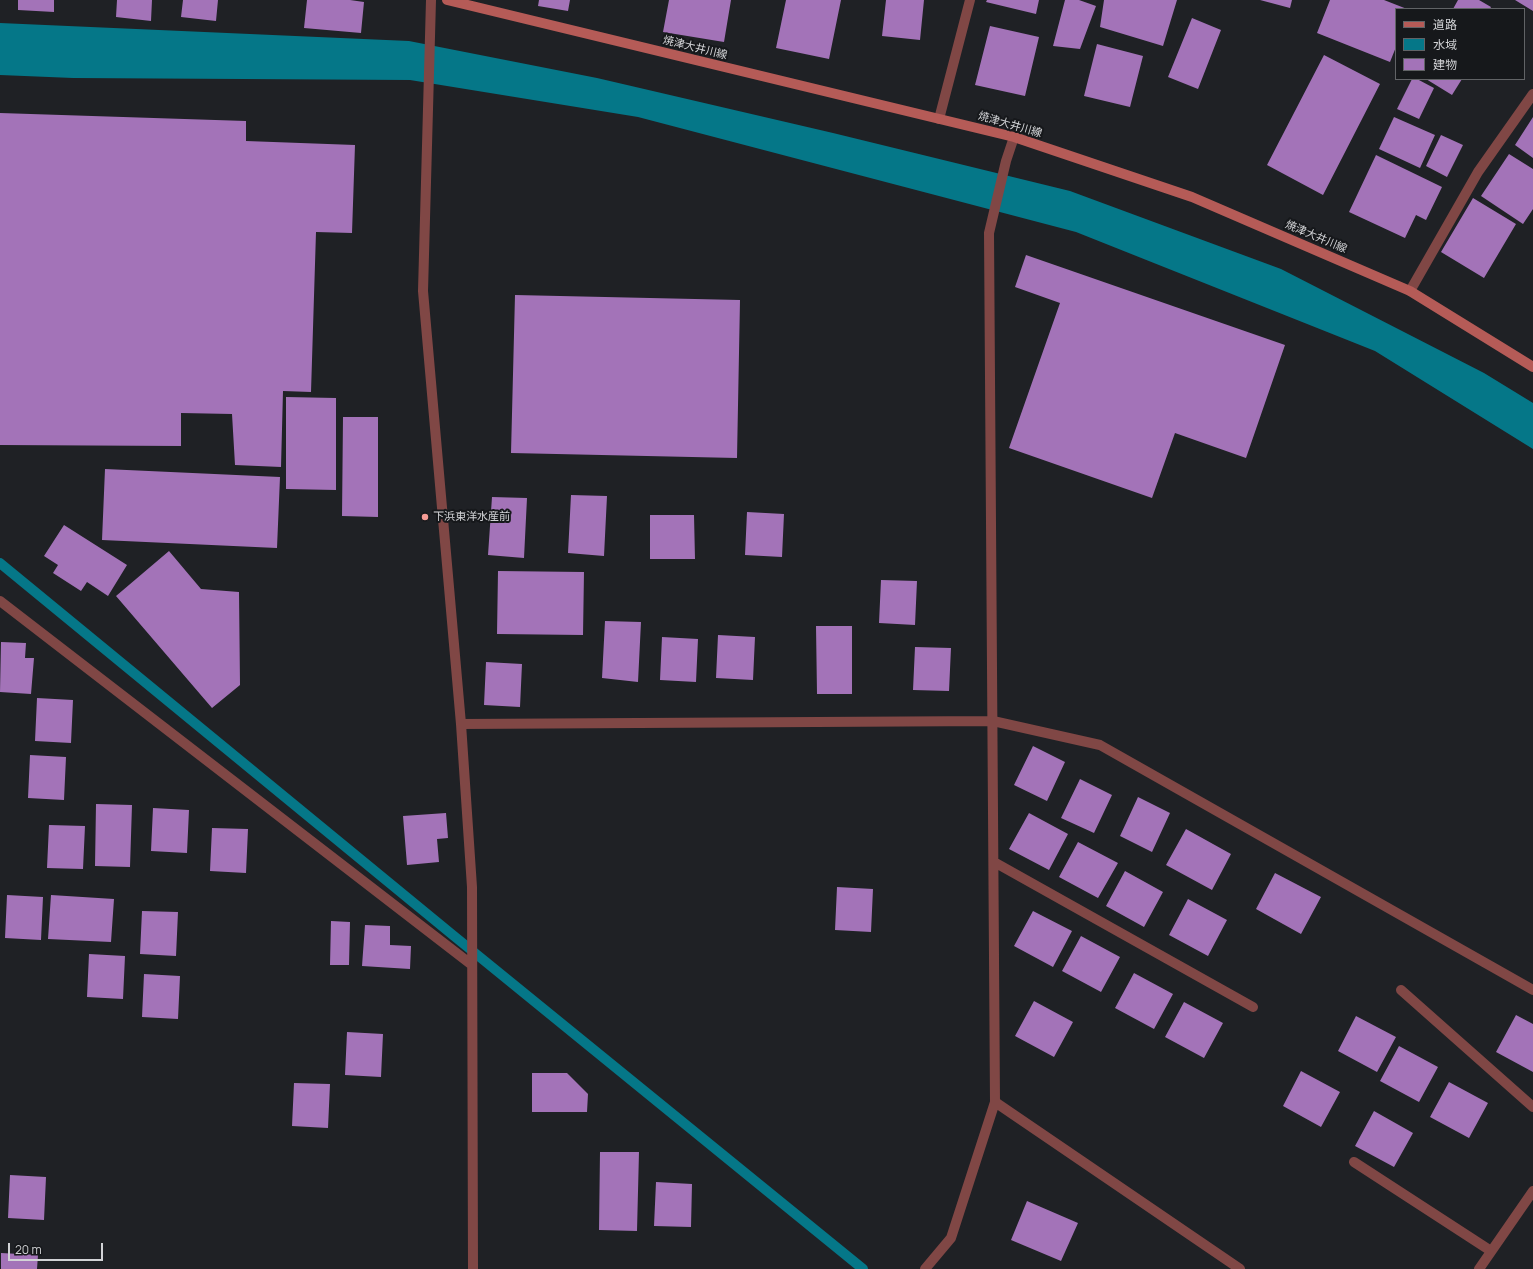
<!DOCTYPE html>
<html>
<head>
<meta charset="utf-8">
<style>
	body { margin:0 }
	#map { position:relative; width:1533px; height:1269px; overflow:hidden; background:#1f2125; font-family:Manrope,"Noto Sans JP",sans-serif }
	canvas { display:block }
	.legend { position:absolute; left:1395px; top:8px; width:130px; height:72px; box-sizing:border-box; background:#16181b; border:1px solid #616366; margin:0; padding:5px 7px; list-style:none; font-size:12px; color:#d2d3d6 }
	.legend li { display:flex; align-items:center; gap:8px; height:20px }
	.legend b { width:20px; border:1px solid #616366 }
	.scale { position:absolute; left:8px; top:1243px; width:95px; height:18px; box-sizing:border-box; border:2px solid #d2d3d6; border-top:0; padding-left:5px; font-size:12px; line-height:14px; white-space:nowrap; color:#d2d3d6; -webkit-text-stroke:3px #16181b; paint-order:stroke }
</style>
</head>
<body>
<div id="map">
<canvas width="1533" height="1269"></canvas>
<ul class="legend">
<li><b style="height:5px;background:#b55b57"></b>道路</li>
<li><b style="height:11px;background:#057788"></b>水域</li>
<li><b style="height:11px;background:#a373b8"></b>建物</li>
</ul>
<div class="scale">20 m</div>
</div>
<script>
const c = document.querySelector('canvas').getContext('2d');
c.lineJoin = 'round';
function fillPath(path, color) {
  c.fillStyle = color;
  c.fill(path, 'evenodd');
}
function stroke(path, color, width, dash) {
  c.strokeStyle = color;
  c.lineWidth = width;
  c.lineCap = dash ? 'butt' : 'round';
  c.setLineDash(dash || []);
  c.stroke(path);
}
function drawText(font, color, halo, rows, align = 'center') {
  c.font = font + ' Manrope,"Noto Sans JP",sans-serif';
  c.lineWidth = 4;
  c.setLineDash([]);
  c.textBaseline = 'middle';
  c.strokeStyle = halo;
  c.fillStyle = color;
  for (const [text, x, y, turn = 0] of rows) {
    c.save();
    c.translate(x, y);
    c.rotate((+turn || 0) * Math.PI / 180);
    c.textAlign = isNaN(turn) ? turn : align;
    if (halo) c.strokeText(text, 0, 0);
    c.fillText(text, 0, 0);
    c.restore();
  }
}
fillPath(new Path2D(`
	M 0,23 L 409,41 L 597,78 L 833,133 L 1070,191 L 1281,269 L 1484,373 L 1533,403 L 1533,449 L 1375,351 L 1076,232 L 638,117 L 410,80 L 73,78 L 0,75 Z`), '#057788');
stroke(new Path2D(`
	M 0,563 L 454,936 L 863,1269`), '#057788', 10);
fillPath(new Path2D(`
	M 18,0 L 54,0 L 54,12 L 18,10 Z
	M 117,0 L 152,0 L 151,21 L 116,17 Z
	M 183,0 L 218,0 L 216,21 L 181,17 Z
	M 307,0 L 350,0 L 364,2 L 361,33 L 304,28 Z
	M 539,0 L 570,0 L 568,11 L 538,6 Z
	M 669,0 L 731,0 L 724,42 L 663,32 Z
	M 786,0 L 841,0 L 829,59 L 776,48 Z
	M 886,0 L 924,0 L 920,40 L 882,36 Z
	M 987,0 L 1039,0 L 1036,14 L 986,2 Z
	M 1065,0 L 1079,0 L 1096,6 L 1080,49 L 1053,46 Z
	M 1104,0 L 1177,0 L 1163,46 L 1100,27 Z
	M 1260,0 L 1292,0 L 1290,8 Z
	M 1330,0 L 1384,0 L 1407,9 L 1396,9 L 1396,47 L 1390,62 L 1317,33 Z
	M 1458,0 L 1479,0 L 1491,7 L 1490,9 L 1453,9 Z
	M 1515,0 L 1533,0 L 1533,11 Z
	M 1192,18 L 1221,30 L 1198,89 L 1168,77 Z
	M 990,26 L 1039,37 L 1025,96 L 975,85 Z
	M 1097,44 L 1143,56 L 1130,107 L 1084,96 Z
	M 1324,55 L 1380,84 L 1323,195 L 1267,165 Z
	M 1412,79 L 1417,79 L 1434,88 L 1419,119 L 1397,109 Z
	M 1426,79 L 1462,79 L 1452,95 Z
	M 0,113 L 246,121 L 246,141 L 355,145 L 352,233 L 316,232 L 311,392 L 283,391 L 281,467 L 235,465 L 232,414 L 181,413 L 181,446 L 0,445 Z
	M 1394,117 L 1435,135 L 1420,168 L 1379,149 Z
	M 1533,117 L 1533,158 L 1515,145 Z
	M 1441,135 L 1463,145 L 1447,177 L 1426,166 Z
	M 1509,154 L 1533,169 L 1533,209 L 1523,224 L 1481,196 Z
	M 1376,155 L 1442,187 L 1426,220 L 1416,215 L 1405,238 L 1349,212 Z
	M 1473,198 L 1516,224 L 1484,278 L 1441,252 Z
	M 1026,255 L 1285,345 L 1246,458 L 1175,433 L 1152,498 L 1009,448 L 1060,303 L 1015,287 Z
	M 515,295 L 740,300 L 737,458 L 511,453 Z
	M 286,397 L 336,398 L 336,490 L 286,489 Z
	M 343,417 L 378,417 L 378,517 L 342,516 Z
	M 105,469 L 280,477 L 277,548 L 102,540 Z
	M 571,495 L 607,496 L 604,556 L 568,553 Z
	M 492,497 L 527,498 L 524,558 L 488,555 Z
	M 747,512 L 784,514 L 782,557 L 745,555 Z
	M 650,515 L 694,515 L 695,559 L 650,559 Z
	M 64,525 L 127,565 L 108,596 L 87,582 L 81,591 L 53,573 L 58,565 L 44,556 Z
	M 169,551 L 201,589 L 239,592 L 240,685 L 212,708 L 116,596 Z
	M 498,571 L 584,572 L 583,635 L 497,634 Z
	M 881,580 L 917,581 L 915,625 L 879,623 Z
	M 605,621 L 641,622 L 638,682 L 602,678 Z
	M 816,626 L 852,626 L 852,694 L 817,694 Z
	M 718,635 L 755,637 L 753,680 L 716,678 Z
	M 662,637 L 698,639 L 696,682 L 660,680 Z
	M 1,642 L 26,643 L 25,658 L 34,658 L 31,694 L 0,692 Z
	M 915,647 L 951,648 L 949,691 L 913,690 Z
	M 486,662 L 522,664 L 520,707 L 484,705 Z
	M 37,698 L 73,700 L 71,743 L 35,741 Z
	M 1033,746 L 1065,762 L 1047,801 L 1014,785 Z
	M 30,755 L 66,757 L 64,800 L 28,798 Z
	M 1080,779 L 1112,795 L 1094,833 L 1061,818 Z
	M 1138,797 L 1170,813 L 1152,852 L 1120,836 Z
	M 96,804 L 132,805 L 130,867 L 95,866 Z
	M 153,808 L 189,810 L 187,853 L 151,851 Z
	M 446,813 L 448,838 L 437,839 L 439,862 L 407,865 L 403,816 Z
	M 1029,813 L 1068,834 L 1049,870 L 1009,849 Z
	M 49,825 L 85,826 L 83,869 L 47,868 Z
	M 212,828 L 248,829 L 246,873 L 210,871 Z
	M 1186,829 L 1231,854 L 1212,890 L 1166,865 Z
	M 1078,842 L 1118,863 L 1098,898 L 1059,877 Z
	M 1125,871 L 1163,892 L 1144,927 L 1106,906 Z
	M 1275,873 L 1321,897 L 1301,934 L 1256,909 Z
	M 837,887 L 873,889 L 871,932 L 835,930 Z
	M 7,895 L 43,897 L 41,940 L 5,938 Z
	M 51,895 L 114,899 L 111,942 L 48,939 Z
	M 1188,899 L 1227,920 L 1208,956 L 1169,935 Z
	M 142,911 L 178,912 L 176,956 L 140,954 Z
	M 1033,911 L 1072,931 L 1053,967 L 1014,946 Z
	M 331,921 L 350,922 L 349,965 L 330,965 Z
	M 365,925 L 390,926 L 390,945 L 411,946 L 410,969 L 362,966 Z
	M 1081,936 L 1120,957 L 1101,992 L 1062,971 Z
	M 89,954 L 125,956 L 123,999 L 87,997 Z
	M 1134,973 L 1173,994 L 1154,1029 L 1115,1008 Z
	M 144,974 L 180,976 L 178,1019 L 142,1017 Z
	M 1034,1001 L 1073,1022 L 1054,1057 L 1015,1036 Z
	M 1184,1002 L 1223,1023 L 1204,1058 L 1165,1037 Z
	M 1516,1015 L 1533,1024 L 1533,1072 L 1496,1052 Z
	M 1356,1016 L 1396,1037 L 1377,1072 L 1338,1051 Z
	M 347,1032 L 383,1034 L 381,1077 L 345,1075 Z
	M 1399,1046 L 1438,1067 L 1419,1102 L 1380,1081 Z
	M 1301,1071 L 1340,1092 L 1321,1127 L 1283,1106 Z
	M 532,1073 L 567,1073 L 588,1094 L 587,1112 L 532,1112 Z
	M 1449,1082 L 1488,1103 L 1469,1138 L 1430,1117 Z
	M 294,1083 L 330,1084 L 328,1128 L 292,1126 Z
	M 1374,1111 L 1413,1133 L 1394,1167 L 1355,1146 Z
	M 600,1152 L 639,1152 L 637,1231 L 599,1230 Z
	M 10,1175 L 46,1177 L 44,1220 L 8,1218 Z
	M 656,1182 L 692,1184 L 691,1227 L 654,1226 Z
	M 1027,1201 L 1078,1223 L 1061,1261 L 1011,1240 Z
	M 1,1253 L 38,1255 L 37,1269 L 1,1269 Z`), '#a373b8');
stroke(new Path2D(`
	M 431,0 L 423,291 L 461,724 L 472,887 L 473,1269
	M 939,119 L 970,0
	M 1410,291 L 1478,172 L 1533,94
	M 0,601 L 472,965
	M 461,724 L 993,721 L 1100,745 L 1533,990
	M 994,862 L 1253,1007
	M 1401,990 L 1533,1107
	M 995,1102 L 1240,1269
	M 1354,1162 L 1491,1251
	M 925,1269 L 951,1238 L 995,1102 L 989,233 L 1006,161 L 1014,137
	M 1479,1269 L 1533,1191`), '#804745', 10);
stroke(new Path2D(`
	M 447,0 L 1014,137 L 1192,197 L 1410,291 L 1533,367`), '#b55b57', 10);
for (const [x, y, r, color] of [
	[425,517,4,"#f59c96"]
]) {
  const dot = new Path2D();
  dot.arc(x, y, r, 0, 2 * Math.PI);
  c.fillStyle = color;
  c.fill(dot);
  stroke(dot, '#16181b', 1.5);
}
drawText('11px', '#d2d3d6', '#16181b', [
	["焼津大井川線",695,48,14],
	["焼津大井川線",1010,125,16],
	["焼津大井川線",1316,237,23]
]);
drawText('11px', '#d2d3d6', '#16181b', [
	["下浜東洋水産前",433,517]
], 'left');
</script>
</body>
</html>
